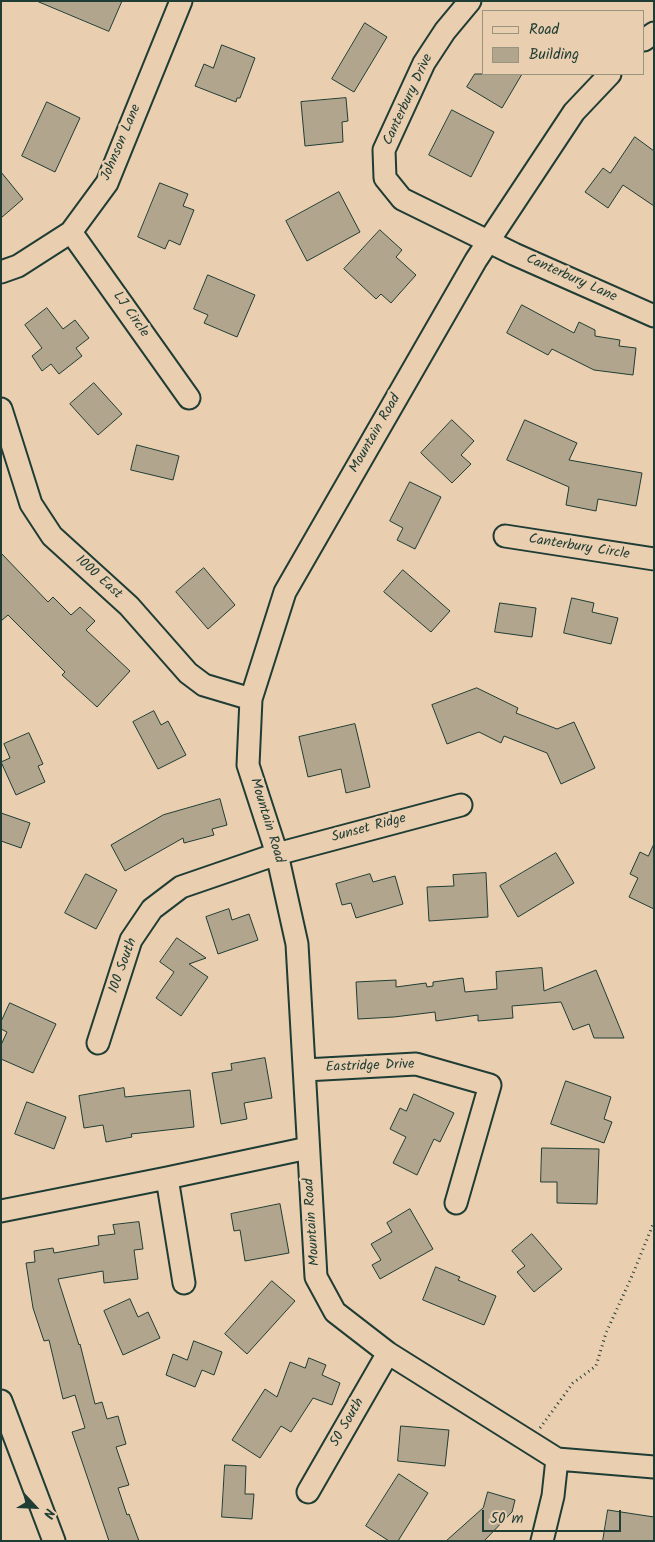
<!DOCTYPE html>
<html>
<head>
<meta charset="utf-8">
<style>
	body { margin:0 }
	#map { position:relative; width:655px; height:1542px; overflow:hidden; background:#e9ceb0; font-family:Kalam,sans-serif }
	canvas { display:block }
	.frame { position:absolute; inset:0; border:2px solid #1f3d34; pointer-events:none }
	.legend { position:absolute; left:482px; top:10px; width:162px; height:65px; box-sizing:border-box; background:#e9ceb0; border:1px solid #98947e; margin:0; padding:6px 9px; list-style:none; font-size:15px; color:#1f3d34 }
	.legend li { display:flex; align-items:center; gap:10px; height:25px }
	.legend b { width:25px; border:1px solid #98947e }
	.north { position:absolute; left:10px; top:1482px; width:50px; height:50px; -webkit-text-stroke:4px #e9ceb0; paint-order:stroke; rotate:115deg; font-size:14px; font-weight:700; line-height:20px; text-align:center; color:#1f3d34 }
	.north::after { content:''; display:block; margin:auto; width:18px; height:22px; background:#1f3d34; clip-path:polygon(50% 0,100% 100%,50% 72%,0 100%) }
	.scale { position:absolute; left:482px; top:1510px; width:139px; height:22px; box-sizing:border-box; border:2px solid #1f3d34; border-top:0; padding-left:6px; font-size:15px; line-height:18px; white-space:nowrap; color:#1f3d34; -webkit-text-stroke:4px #e9ceb0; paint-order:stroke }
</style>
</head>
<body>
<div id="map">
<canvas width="655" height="1542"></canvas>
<div class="frame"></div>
<ul class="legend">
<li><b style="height:6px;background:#e9ceb0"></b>Road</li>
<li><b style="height:14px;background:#b2a58d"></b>Building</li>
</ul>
<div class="north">N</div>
<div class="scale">50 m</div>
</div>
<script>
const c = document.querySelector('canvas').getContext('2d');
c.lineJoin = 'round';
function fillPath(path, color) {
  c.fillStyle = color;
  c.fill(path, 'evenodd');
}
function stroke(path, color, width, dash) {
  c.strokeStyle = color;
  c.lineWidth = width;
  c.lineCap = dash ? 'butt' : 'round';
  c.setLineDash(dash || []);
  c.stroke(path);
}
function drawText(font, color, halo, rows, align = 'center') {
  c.font = font + ' Kalam,sans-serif';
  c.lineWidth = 5;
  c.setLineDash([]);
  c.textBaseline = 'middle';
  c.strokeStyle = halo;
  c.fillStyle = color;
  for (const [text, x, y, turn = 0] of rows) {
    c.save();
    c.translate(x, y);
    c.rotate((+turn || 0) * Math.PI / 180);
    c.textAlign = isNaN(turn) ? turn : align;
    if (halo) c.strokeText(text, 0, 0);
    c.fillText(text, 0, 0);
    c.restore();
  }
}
const building = new Path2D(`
	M 37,1 L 122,1 L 109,31 Z
	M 365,23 L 387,37 L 354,92 L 332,79 Z
	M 222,45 L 255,58 L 240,98 L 237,98 L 236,102 L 195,86 L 204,64 L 213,68 Z
	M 475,74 L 522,74 L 502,108 L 467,87 Z
	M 346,98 L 348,121 L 342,122 L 343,142 L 305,146 L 301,102 Z
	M 47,102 L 80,118 L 55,172 L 22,156 Z
	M 452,110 L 494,132 L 471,177 L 429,155 Z
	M 635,137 L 654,151 L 654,206 L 623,185 L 608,208 L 585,192 L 603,168 L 610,173 Z
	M 1,172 L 23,199 L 1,218 Z
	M 160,183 L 188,194 L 183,206 L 194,210 L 180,245 L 169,240 L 165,249 L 138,237 Z
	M 339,192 L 360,232 L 307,261 L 286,221 Z
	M 380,230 L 402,250 L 396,257 L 416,275 L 391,303 L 381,294 L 376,299 L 344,269 Z
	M 208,275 L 255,295 L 237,337 L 204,323 L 208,315 L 194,309 Z
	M 522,305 L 574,333 L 579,322 L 595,330 L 595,336 L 620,340 L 619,346 L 636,348 L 633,375 L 594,370 L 552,349 L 548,355 L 507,333 Z
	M 47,308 L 63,329 L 75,320 L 89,338 L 76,348 L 82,356 L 59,374 L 51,364 L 42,371 L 32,356 L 42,348 L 25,325 Z
	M 94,383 L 122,414 L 98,435 L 70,404 Z
	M 452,420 L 474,441 L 461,455 L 471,464 L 452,483 L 421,453 Z
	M 525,420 L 577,443 L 569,460 L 642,473 L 636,506 L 598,499 L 596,511 L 566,505 L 569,487 L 507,460 Z
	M 137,445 L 179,456 L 173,480 L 131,470 Z
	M 410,482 L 441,497 L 415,549 L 397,540 L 403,528 L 390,521 Z
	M 1,553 L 48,602 L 53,597 L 71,615 L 80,607 L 95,621 L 86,630 L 130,671 L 97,707 L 62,675 L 65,672 L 8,615 L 1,621 Z
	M 204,568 L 235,605 L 208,629 L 176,592 Z
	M 403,570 L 450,611 L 431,632 L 384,592 Z
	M 572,598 L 594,603 L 592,612 L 618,618 L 611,644 L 564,633 Z
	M 500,603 L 536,608 L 532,637 L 495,632 Z
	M 477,688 L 518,708 L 516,713 L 557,729 L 574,722 L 595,768 L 561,784 L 547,753 L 504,736 L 501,743 L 479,732 L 447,744 L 432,705 Z
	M 154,711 L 161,725 L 168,721 L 186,755 L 158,769 L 133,722 Z
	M 355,724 L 370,787 L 346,793 L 341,769 L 308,777 L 299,737 Z
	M 29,733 L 43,764 L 38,766 L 45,782 L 16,795 L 1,762 L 10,758 L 4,744 Z
	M 220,799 L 227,825 L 212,829 L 214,835 L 184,843 L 183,838 L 125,871 L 111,845 L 163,815 Z
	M 1,813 L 30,823 L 21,848 L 1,841 Z
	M 654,844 L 654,909 L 629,897 L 638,878 L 630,874 L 640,852 L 648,856 Z
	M 556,853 L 574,883 L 518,917 L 500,886 Z
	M 486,873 L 488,917 L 429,921 L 427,887 L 454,886 L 453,875 Z
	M 86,874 L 117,890 L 96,929 L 65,913 Z
	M 370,874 L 373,882 L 395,876 L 403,904 L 356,918 L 351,903 L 342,905 L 336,884 Z
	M 229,909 L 232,920 L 249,914 L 258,940 L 218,954 L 206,917 Z
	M 177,938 L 206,958 L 189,964 L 208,977 L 181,1016 L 156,998 L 174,972 L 160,962 Z
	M 542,968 L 544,991 L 596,970 L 624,1038 L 594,1038 L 589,1024 L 573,1030 L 561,1002 L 512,1006 L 513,1018 L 478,1021 L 478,1015 L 436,1021 L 435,1012 L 394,1017 L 358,1019 L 356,982 L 396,980 L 396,987 L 426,983 L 427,987 L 433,986 L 433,982 L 463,978 L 465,992 L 497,989 L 496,972 Z
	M 10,1003 L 56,1024 L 33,1073 L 1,1059 L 1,1045 L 7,1032 L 1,1029 L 1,1022 Z
	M 265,1058 L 272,1098 L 244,1103 L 247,1119 L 221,1124 L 212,1073 L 232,1070 L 231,1064 Z
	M 566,1081 L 611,1097 L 604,1119 L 612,1122 L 604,1143 L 551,1124 Z
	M 124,1088 L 125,1097 L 190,1090 L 194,1127 L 131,1134 L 132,1137 L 106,1142 L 103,1125 L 84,1128 L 79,1096 Z
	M 414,1094 L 454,1113 L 440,1142 L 434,1139 L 417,1175 L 393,1163 L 406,1137 L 390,1129 L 400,1108 L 406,1111 Z
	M 27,1102 L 66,1117 L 54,1149 L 15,1134 Z
	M 542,1148 L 599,1149 L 597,1204 L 557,1203 L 557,1182 L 541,1182 Z
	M 280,1204 L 289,1253 L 245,1261 L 240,1230 L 234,1231 L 231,1214 Z
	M 410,1209 L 433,1249 L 380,1279 L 372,1265 L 381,1260 L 371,1244 L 392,1232 L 387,1223 Z
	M 139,1222 L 143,1249 L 134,1250 L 138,1279 L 104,1283 L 103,1271 L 58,1279 L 79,1345 L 80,1344 L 95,1404 L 102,1402 L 107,1419 L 118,1416 L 126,1444 L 116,1447 L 129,1485 L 118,1488 L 127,1515 L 129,1514 L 139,1541 L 109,1541 L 72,1432 L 85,1428 L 75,1395 L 63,1399 L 49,1340 L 44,1341 L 33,1308 L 26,1263 L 35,1262 L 34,1251 L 53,1248 L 54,1253 L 99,1245 L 98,1236 L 115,1234 L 113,1225 Z
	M 532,1234 L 562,1269 L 534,1292 L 517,1272 L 525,1266 L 512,1251 Z
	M 436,1267 L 460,1277 L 458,1280 L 496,1296 L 484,1325 L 423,1300 Z
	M 272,1281 L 295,1301 L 247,1354 L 225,1334 Z
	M 130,1299 L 138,1317 L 148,1312 L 160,1338 L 123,1355 L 104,1311 Z
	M 194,1341 L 222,1352 L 214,1375 L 202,1370 L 195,1387 L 166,1375 L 173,1354 L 187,1360 Z
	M 309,1358 L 326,1365 L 322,1375 L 340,1383 L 332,1405 L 313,1398 L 291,1432 L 281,1426 L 260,1458 L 232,1440 L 265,1389 L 277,1397 L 290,1362 L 305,1368 Z
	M 401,1426 L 449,1430 L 445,1466 L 398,1461 Z
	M 225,1465 L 246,1466 L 245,1494 L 254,1494 L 252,1519 L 222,1517 Z
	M 399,1474 L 428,1493 L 398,1541 L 389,1541 L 366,1526 Z
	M 488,1492 L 515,1500 L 512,1512 L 484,1541 L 446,1541 L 483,1508 Z
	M 608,1510 L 654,1517 L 654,1541 L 603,1541 Z`);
fillPath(building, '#b2a58d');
stroke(building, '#1f3d34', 1);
const minor = new Path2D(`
	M 470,1 L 445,31 L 424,63 L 384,150 L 385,178 L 402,199 L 514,254 L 654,316
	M 644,40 L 654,33
	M 610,74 L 574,112 L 476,260 L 285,592 L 251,699 L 248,765 L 277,854 L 297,944 L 316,1277 L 335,1312 L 388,1353 L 557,1459 L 654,1467
	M 71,232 L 189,398
	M 1,272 L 18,266 L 71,232 L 107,183 L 181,1
	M 1,409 L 31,504 L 52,536 L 129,606 L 188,673 L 204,685 L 251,699
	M 505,536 L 654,559
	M 98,1043 L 131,940 L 152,909 L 181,887 L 277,854 L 461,805
	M 305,1070 L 416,1064 L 490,1085 L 456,1203
	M 167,1178 L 184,1283
	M 1,1211 L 167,1178 L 308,1148
	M 1,1401 L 54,1541
	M 308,1492 L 388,1353
	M 542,1541 L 553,1496 L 557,1459`);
stroke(minor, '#1f3d34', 25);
stroke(new Path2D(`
	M 540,1428 L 573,1383 L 596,1366 L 606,1333 L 632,1276 L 654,1222`), '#1f3d34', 3, [1, 4]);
stroke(minor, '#e9ceb0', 21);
drawText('14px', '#1f3d34', '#e9ceb0', [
	["Canterbury Drive",409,100,-65],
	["Johnson Lane",122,143,-67],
	["Canterbury Lane",571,279,24],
	["LJ Circle",130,315,55],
	["Mountain Road",376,434,-60],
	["Canterbury Circle",579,548,9],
	["1000 East",98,578,42],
	["Mountain Road",266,821,73],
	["Sunset Ridge",369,829,-15],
	["100 South",124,966,-70],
	["Eastridge Drive",370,1067,-2],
	["Mountain Road",313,1222,-94],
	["50 South",348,1423,-60]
]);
</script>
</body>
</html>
